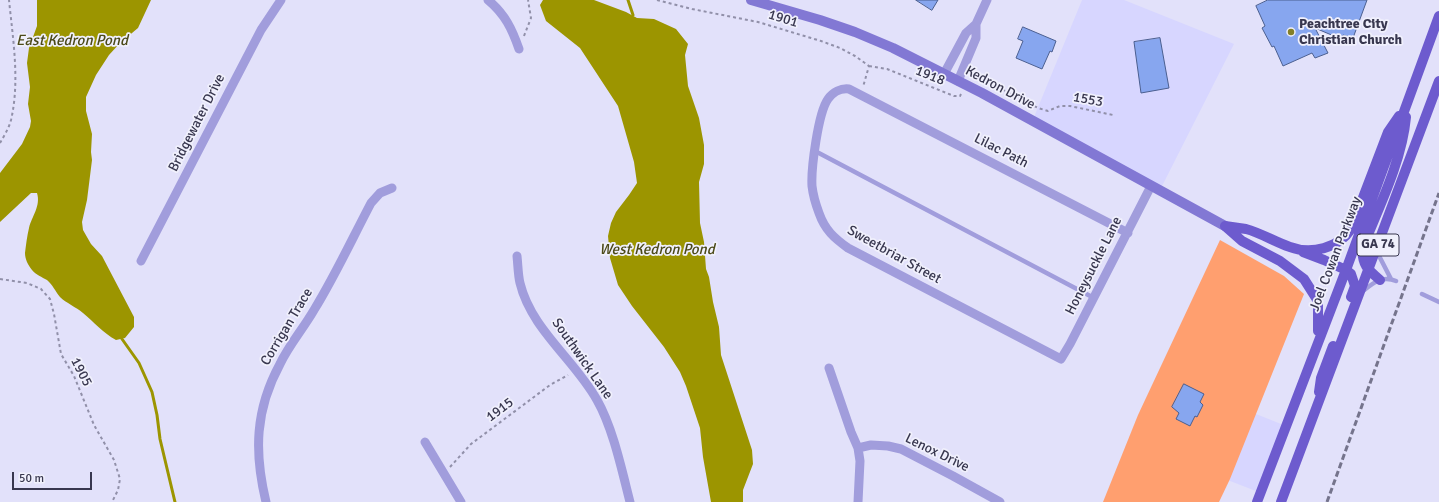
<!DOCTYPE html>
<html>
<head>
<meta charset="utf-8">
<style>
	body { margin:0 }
	#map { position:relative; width:1439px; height:502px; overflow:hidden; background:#e2e1fa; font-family:Signika,sans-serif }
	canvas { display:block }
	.scale { position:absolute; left:12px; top:472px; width:80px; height:18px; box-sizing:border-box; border:2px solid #38374f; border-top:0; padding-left:5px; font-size:12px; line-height:14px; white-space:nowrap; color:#38374f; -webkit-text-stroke:3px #f0f0fc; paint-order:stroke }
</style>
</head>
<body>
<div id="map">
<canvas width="1439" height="502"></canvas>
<div class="scale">50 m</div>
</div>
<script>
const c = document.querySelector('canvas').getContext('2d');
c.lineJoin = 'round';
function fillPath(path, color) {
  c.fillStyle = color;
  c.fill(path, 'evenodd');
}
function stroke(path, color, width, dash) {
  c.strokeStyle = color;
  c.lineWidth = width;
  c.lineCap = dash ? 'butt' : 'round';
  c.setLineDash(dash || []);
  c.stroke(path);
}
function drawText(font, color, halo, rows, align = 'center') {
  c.font = font + ' Signika,sans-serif';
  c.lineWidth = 3.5;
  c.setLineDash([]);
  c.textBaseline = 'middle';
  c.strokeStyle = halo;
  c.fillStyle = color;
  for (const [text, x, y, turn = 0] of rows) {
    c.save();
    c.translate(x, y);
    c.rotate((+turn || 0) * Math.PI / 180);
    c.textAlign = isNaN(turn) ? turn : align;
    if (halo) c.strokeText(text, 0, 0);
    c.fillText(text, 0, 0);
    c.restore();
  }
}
fillPath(new Path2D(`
	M 1082,0 L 1124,0 L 1234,44 L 1160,190 L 1032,122 Z
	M 1231,404 L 1286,426 L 1261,493 L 1127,441 Z`), '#d7d6ff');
fillPath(new Path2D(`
	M 1220,240 L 1284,276 L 1304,294 L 1230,479 L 1219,502 L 1103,502 L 1138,415 Z`), '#ff9f6f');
fillPath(new Path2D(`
	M 37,0 L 151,0 L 138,28 L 120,43 L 109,55 L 96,75 L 86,97 L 86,111 L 92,134 L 91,152 L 92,160 L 87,200 L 82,222 L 83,230 L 91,244 L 102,256 L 134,317 L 134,327 L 125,338 L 116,340 C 103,333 94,322 83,313 C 76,307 66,303 60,297 C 55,291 53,285 47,280 C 42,277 36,275 32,270 C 28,265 25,259 25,253 C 26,245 27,236 29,228 C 32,216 41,206 37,193 L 31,193 L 0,222 L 0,173 L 22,144 L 30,127 L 31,121 L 28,104 L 30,87 L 27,63 L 29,48 L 37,26 Z
	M 543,0 L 594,0 L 626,12 L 637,18 L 654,19 L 676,29 L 688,44 L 685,55 L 688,86 L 699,118 L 704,145 L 704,164 L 699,182 L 700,223 L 704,242 L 706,269 L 709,277 L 713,302 L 719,327 L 721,355 L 752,450 L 753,464 L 743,490 L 743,502 L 711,502 L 703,457 L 700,428 L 686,386 L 680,372 L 664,347 L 632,306 L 618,285 L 610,258 L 608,236 L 611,223 L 616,212 L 629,195 L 637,183 L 634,162 L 618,106 L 580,48 L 546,21 L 540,5 Z`), '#9c9500');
stroke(new Path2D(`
	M 628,0 L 633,15
	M 122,339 L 139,363 L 152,392 L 157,415 L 160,439 L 175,502`), '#9c9500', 3);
const building = new Path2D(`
	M 916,0 L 938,0 L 932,10 Z
	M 1268,0 L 1367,0 L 1353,38 L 1343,35 L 1341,39 L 1315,28 L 1328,53 L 1315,58 L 1312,53 L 1283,66 L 1274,46 L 1272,47 L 1262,28 L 1265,26 L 1256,6 Z
	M 1023,27 L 1056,41 L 1052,52 L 1050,51 L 1042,69 L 1016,58 L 1023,41 L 1018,39 Z
	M 1160,38 L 1169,88 L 1141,93 L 1134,42 Z
	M 1184,384 L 1204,394 L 1200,402 L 1203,405 L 1197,417 L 1195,416 L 1190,426 L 1176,419 L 1179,413 L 1172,407 Z`);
fillPath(building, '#87a6ef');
stroke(building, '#4b5f90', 1);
stroke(new Path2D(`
	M 657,0 L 692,9 L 758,22 L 821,41 L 840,48 L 855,56 L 869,66 L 863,87
	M 524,36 L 531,18 L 528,0
	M 869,66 L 887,69 L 954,96 L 960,96 L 961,94
	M 971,76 L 973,74 L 1038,108 L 1048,111 L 1060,106 L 1070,106 L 1113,115
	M 0,143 C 4,136 9,128 11,120 C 20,81 13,40 9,0
	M 0,279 L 27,283 L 41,289 L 50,299 L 54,314 L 61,354 L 74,376 L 94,425 L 114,460 L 120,479 L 118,490 L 112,502
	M 450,467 L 471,444 L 550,385 L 568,375`), '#9190a9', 2, [3, 3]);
stroke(new Path2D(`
	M 815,151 L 1094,298
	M 1376,250 L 1391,279
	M 1363,291 C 1373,283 1382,275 1396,281
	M 1422,294 L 1439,302`), '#a19ddc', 4.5);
stroke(new Path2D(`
	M 488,0 C 505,14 512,29 519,49
	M 944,74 L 966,33 L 976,24 L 987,0
	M 958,81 L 976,38 L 976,24
	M 1128,233 L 849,89 C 841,88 833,92 828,99 C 818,113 811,169 812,186 C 813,195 816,205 819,213 C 825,230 834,238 848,248 L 1061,359 L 1070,344 L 1151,186
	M 517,256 C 518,265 518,275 520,283 C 531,329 575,360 597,400 C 613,428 622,471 630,502
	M 141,261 L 261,30 L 281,0
	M 829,368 L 851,432 L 858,448 L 860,461 L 858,502
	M 425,442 L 461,502
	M 858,448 L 871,445 L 888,446 L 901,449 L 953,476 L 1000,502
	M 266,502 C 254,452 255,410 280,364 C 289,345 303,329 314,310 C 335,276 352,239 371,203 L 380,193 L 392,188`), '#a19ddc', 9);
stroke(new Path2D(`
	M 751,0 L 820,20 L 855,32 L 893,48 L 982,93 L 1225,226`), '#8278d4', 10);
stroke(new Path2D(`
	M 1225,226 C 1232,227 1239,228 1246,229 C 1261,233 1275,242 1290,247 C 1311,255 1339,248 1351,229 L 1388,132 L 1399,116
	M 1225,226 L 1242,241 L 1280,261 L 1304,279 L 1318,301 L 1318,331
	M 1303,252 L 1324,260 L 1346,270 L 1351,274 L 1355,286 L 1351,297
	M 1380,280 C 1367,269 1363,266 1362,249 C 1379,207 1402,161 1406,117
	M 1319,392 L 1321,378 L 1333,346
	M 1257,502 L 1346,270 L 1439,16
	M 1281,502 L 1439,81`), '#6d5bce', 10);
stroke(new Path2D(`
	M 1327,502 L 1439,193`), '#75748c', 3, [6, 3]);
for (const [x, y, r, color] of [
	[1291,32,4,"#837f26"]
]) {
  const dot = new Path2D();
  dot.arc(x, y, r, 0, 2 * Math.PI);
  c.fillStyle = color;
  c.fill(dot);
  stroke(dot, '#f0f0fc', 1.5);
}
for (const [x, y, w] of [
	[1378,245,42]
]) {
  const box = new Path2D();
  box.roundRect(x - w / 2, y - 11, w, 22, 3);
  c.fillStyle = '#f0f0fc';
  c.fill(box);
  stroke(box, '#38374f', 1);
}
drawText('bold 13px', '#38374f', null, [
	["GA 74",1378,245]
]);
drawText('14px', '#38374f', '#f0f0fc', [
	["1901",783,19,17],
	["1918",930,76,22],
	["Kedron Drive",1000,88,28],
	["1553",1088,100,10],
	["Bridgewater Drive",197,123,-63],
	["Lilac Path",1001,151,27],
	["Joel Cowan Parkway",1336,254,-69],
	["Sweetbriar Street",894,255,29],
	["Honeysuckle Lane",1094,266,-63],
	["Corrigan Trace",287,327,-59],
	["Southwick Lane",582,359,55],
	["1905",81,372,63],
	["1915",500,410,-37],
	["Lenox Drive",937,453,26]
]);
drawText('bold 14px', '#38374f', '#f0f0fc', [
	["Peachtree City",1299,24],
	["Christian Church",1299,40]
], 'left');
drawText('italic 15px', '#4c4a19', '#f0f0fc', [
	["East Kedron Pond",72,41],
	["West Kedron Pond",657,250]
]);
</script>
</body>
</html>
